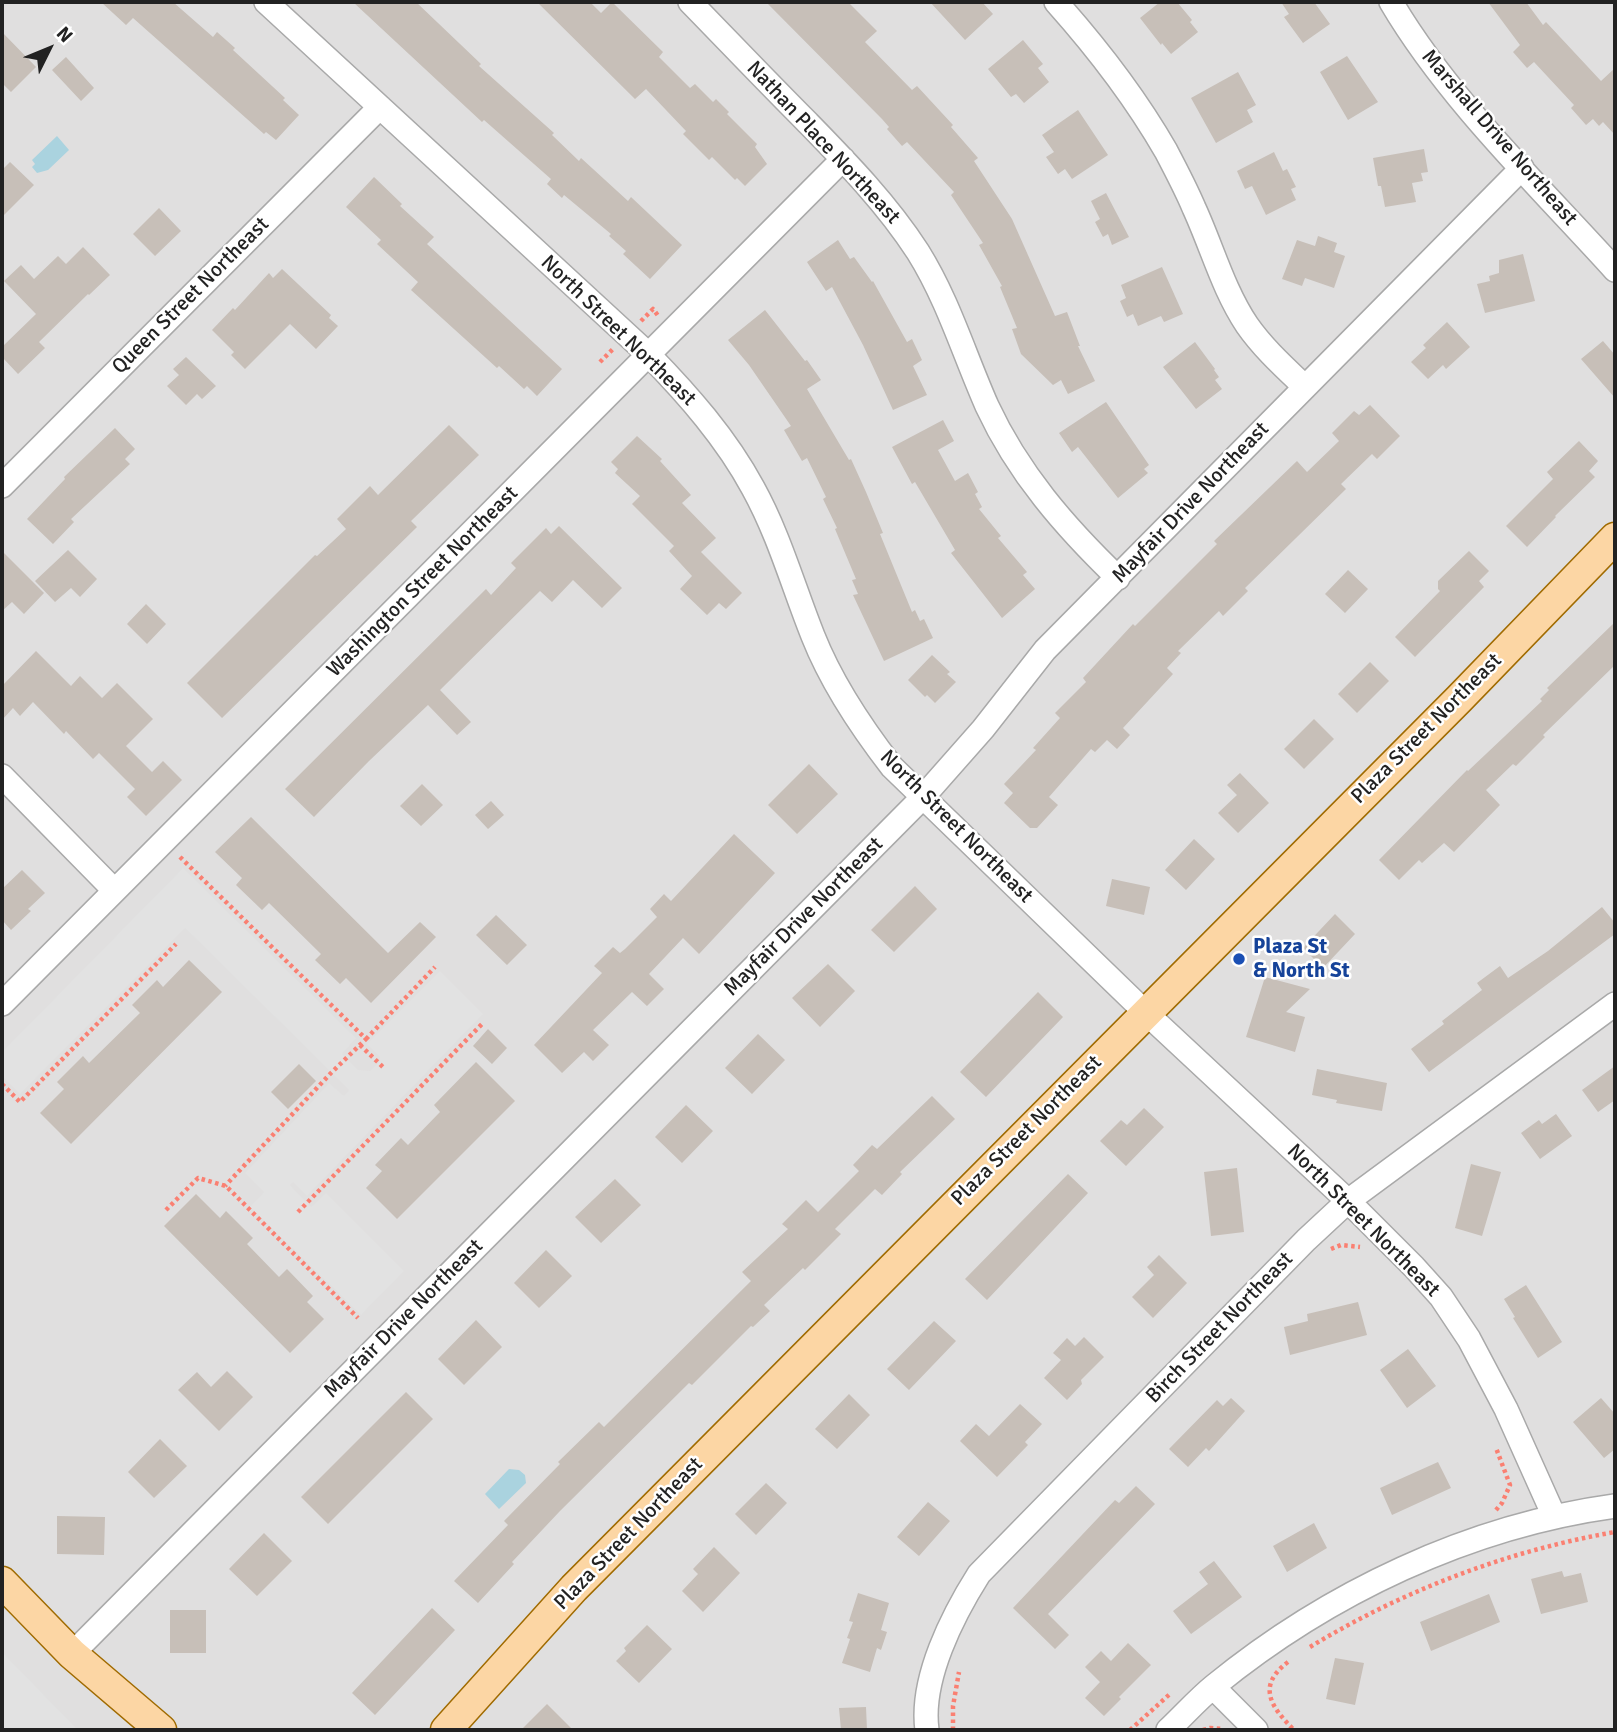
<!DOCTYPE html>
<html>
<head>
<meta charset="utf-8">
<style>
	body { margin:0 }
	#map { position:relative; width:1617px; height:1732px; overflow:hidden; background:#f2efe9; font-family:Signika,sans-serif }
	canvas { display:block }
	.frame { position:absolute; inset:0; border:4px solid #222; pointer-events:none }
	.north { position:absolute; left:14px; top:14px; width:70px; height:70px; -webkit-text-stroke:5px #fff; paint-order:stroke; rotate:47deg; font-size:19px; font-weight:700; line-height:28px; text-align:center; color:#222 }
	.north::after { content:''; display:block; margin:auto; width:24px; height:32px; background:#222; clip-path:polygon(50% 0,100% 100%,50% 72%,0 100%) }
</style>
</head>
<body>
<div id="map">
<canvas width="1617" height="1732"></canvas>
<div class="frame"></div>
<div class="north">N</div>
</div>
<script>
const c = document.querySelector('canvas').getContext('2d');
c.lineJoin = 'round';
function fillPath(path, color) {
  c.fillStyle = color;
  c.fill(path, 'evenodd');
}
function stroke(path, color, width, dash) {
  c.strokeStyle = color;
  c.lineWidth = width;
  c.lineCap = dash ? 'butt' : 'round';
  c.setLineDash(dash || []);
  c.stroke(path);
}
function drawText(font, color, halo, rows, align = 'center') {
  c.font = font + ' Signika,sans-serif';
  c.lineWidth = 5;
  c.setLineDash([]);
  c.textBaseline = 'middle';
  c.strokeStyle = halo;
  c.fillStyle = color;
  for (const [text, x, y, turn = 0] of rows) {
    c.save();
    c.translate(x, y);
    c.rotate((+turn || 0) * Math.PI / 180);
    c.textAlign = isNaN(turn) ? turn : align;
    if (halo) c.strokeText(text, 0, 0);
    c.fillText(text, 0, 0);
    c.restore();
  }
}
fillPath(new Path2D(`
	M 2,2 L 1615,2 L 1615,1730 L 2,1730 Z`), '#e0dfdf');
fillPath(new Path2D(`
	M 183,868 L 356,1038 L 342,1054 L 358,1070 L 370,1071 L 380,1061 L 380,1057 L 367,1044 L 440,971 L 483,1014 L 307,1196 L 293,1182 L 290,1185 L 311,1207 L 326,1193 L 404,1271 L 361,1315 L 250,1207 L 264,1192 L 245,1173 L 329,1083 L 344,1096 L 349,1090 L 185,928 L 20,1094 L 2,1076 L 2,1052 Z
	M 2,1652 L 78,1730 L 2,1730 Z`), '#e2e2e2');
fillPath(new Path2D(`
	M 57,136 L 69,150 L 48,170 L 37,173 L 32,167 L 35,164 L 32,160 Z
	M 509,1469 L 519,1470 L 525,1475 L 526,1483 L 499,1509 L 485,1494 Z`), '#aad3df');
fillPath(new Path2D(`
	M 101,2 L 173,2 L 213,37 L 217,32 L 235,48 L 233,50 L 285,98 L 283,100 L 299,115 L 276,140 L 266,132 L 264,134 L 133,18 L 126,25 Z
	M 353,2 L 416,2 L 481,64 L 479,66 L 554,133 L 552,135 L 579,161 L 581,158 L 628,201 L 631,197 L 682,245 L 650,279 L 623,254 L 626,251 L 609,236 L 611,234 L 564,195 L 562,198 L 547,184 L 551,179 L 484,120 L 482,122 Z
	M 537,2 L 590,2 L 601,13 L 612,2 L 663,52 L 659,57 L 690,88 L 695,84 L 713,102 L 716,99 L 729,112 L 727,114 L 757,144 L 755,147 L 767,164 L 745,186 L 737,178 L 735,180 L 712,157 L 709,160 L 683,134 L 686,131 L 646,89 L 635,99 Z
	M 766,2 L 848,2 L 877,31 L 865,42 L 912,90 L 917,86 L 953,125 L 951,127 L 978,158 L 974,161 L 1012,219 L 1055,316 L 1067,312 L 1080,346 L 1078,346 L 1095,381 L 1068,394 L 1061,380 L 1053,385 L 1021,354 L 1012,329 L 1017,328 L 1000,287 L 1002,286 L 979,245 L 983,243 L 951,195 L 954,192 L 907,142 L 902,146 L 887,129 L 889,127 L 882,119 Z
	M 930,2 L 982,2 L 993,14 L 965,40 Z
	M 1160,2 L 1177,2 L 1192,20 L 1190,22 L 1198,32 L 1171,54 L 1162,43 L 1161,45 L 1140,18 Z
	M 1281,2 L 1314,2 L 1330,24 L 1303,43 L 1284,17 L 1289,14 Z
	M 1488,2 L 1526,2 L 1543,25 L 1546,22 L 1601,81 L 1615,68 L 1615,135 L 1603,122 L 1599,126 L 1593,119 L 1586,125 L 1571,108 L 1574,105 L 1534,62 L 1527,68 L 1513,52 L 1520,45 Z
	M 2,32 L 36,67 L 11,92 L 2,83 Z
	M 1023,40 L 1043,64 L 1038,68 L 1049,82 L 1024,103 L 1016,94 L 1011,97 L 988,69 Z
	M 1347,56 L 1378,102 L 1348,120 L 1320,72 Z
	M 66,57 L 94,88 L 81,101 L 52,70 Z
	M 1238,72 L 1256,105 L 1247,110 L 1253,122 L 1216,143 L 1191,98 Z
	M 1078,110 L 1108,155 L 1072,179 L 1065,169 L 1058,174 L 1046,157 L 1054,152 L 1042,135 Z
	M 1424,149 L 1428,172 L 1421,173 L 1423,181 L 1412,183 L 1416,202 L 1385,207 L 1381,186 L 1378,186 L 1373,158 Z
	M 1274,152 L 1283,171 L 1287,169 L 1296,187 L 1291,189 L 1296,200 L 1266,215 L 1252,186 L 1245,189 L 1237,171 Z
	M 10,162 L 34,185 L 2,217 L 2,170 Z
	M 374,177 L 402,204 L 400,206 L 434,237 L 427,244 L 562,369 L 537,396 L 527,386 L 524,389 L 499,366 L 497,368 L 411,290 L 418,282 L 377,244 L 381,240 L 346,207 Z
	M 1106,193 L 1129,237 L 1112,245 L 1108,234 L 1103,237 L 1095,222 L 1100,219 L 1091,201 Z
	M 159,208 L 181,231 L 155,256 L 133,234 Z
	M 1318,236 L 1337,243 L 1334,252 L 1345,256 L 1334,288 L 1305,278 L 1302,286 L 1282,279 L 1297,240 L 1315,246 Z
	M 838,240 L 850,259 L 854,257 L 872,282 L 873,281 L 907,342 L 912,339 L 922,360 L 913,366 L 927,395 L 893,410 L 863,345 L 832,287 L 826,291 L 807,262 Z
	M 83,247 L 110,275 L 89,295 L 88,294 L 39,342 L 45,348 L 18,374 L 2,357 L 2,347 L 36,314 L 4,281 L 21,265 L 34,279 L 58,256 L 66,264 Z
	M 1523,254 L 1535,301 L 1485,313 L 1477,284 L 1490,281 L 1489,276 L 1499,273 L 1499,260 Z
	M 1162,267 L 1183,314 L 1164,322 L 1161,316 L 1138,326 L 1133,314 L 1127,317 L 1120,301 L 1126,298 L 1121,285 Z
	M 282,269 L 331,315 L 329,318 L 338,326 L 316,349 L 290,324 L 245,369 L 231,355 L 234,352 L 212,330 L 233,308 L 235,310 L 269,273 L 273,278 Z
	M 765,310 L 805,361 L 807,360 L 821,380 L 807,389 L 849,460 L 851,459 L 866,492 L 883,533 L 880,534 L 912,612 L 915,610 L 920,621 L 924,619 L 933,638 L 884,661 L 853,595 L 858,594 L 852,580 L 856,579 L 835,529 L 837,528 L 823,499 L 826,497 L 807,458 L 802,461 L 784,430 L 791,426 L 749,365 L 728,340 Z
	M 1447,322 L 1470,347 L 1446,369 L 1443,365 L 1428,379 L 1411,362 L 1426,348 L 1423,345 Z
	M 1603,341 L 1615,355 L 1615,398 L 1581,359 Z
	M 1195,342 L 1215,369 L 1214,370 L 1219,377 L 1215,380 L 1222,389 L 1196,409 L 1163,367 Z
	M 186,357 L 216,386 L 202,399 L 197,394 L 186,405 L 167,386 L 179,375 L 173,369 Z
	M 1106,402 L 1149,465 L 1144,469 L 1148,473 L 1118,498 L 1078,447 L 1072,452 L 1059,433 Z
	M 1370,405 L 1400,436 L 1377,459 L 1372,454 L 1341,484 L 1346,489 L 1245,588 L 1248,591 L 1223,616 L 1219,611 L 1178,651 L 1181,653 L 1167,668 L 1173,674 L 1123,728 L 1130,735 L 1117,749 L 1107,740 L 1095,752 L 1091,749 L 1049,797 L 1058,805 L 1037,828 L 1030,828 L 1004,803 L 1013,793 L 1004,784 L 1036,750 L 1033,748 L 1060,718 L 1055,713 L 1086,682 L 1083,678 L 1133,624 L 1135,626 L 1217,544 L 1214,541 L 1297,461 L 1307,472 L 1339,441 L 1332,433 L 1354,411 L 1359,415 Z
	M 943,420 L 954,441 L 938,450 L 955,481 L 968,473 L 978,492 L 975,494 L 982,507 L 979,509 L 1001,536 L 998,538 L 1027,572 L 1023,575 L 1035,589 L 1002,618 L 951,553 L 955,550 L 915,482 L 912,484 L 892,447 Z
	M 449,425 L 479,455 L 411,521 L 417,527 L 222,718 L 187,683 L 315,555 L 317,556 L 346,529 L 337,519 L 370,486 L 378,495 Z
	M 115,428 L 135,449 L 125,459 L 130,464 L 71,519 L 74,522 L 53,544 L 27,519 L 65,479 L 64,477 Z
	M 637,436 L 662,459 L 660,461 L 691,495 L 682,503 L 716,538 L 701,552 L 742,593 L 726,609 L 719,603 L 707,615 L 680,589 L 692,576 L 669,551 L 674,546 L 632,504 L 640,496 L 615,473 L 618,469 L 611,462 Z
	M 1579,441 L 1598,461 L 1589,471 L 1595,477 L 1555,516 L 1556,517 L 1527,547 L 1506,526 L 1553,479 L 1547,472 Z
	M 559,526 L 622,588 L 602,608 L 573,580 L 552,602 L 540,591 L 440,690 L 471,722 L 457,735 L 428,705 L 369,761 L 314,817 L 285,789 L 486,589 L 491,595 L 516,568 L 511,563 L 546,528 L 551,534 Z
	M 68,550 L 97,579 L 80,597 L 71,588 L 55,602 L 35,581 Z
	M 2,551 L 44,593 L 24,614 L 12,602 L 2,611 Z
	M 1469,551 L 1489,571 L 1479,581 L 1484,587 L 1415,657 L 1395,637 L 1440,591 L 1438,589 L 1438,581 Z
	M 1348,570 L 1368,589 L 1345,613 L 1325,594 Z
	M 146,604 L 166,624 L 147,644 L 127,624 Z
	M 1615,622 L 1615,665 L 1543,735 L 1545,737 L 1516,766 L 1513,764 L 1486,790 L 1500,805 L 1454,852 L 1444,843 L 1422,863 L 1419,860 L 1399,880 L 1379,860 L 1467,770 L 1468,771 L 1542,701 L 1540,699 L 1549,690 L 1547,688 Z
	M 36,651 L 71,686 L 80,676 L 102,698 L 117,683 L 153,719 L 126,746 L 152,772 L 163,761 L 182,780 L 146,816 L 127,797 L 135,789 L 99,753 L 93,759 L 66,731 L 64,734 L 33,702 L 20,716 L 13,708 L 2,720 L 2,686 Z
	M 932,655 L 950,672 L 947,674 L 956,682 L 935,703 L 927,695 L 925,697 L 908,680 Z
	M 1370,662 L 1389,681 L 1357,713 L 1338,694 Z
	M 1314,719 L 1334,739 L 1304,769 L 1284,749 Z
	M 809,764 L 838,794 L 797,834 L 768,805 Z
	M 1240,773 L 1269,803 L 1238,833 L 1218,813 L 1237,795 L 1227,785 Z
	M 422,784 L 443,805 L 421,826 L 400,806 Z
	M 491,801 L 504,815 L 488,829 L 475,815 Z
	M 251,817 L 388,953 L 420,922 L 436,937 L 371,1003 L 346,978 L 340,984 L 315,960 L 321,954 L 269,903 L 262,910 L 236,885 L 242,878 L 215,852 Z
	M 734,834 L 775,873 L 699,954 L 683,938 L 649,974 L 664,989 L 647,1006 L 632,992 L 593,1030 L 609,1045 L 593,1061 L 584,1052 L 562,1073 L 534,1045 L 602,973 L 594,966 L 613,947 L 620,953 L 625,949 L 657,917 L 650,909 L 664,894 L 671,901 Z
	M 1194,839 L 1215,859 L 1186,890 L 1165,870 Z
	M 22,870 L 45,893 L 28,909 L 31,911 L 11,930 L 2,920 L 2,889 Z
	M 1112,879 L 1150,887 L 1144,915 L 1106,906 Z
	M 915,886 L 937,909 L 894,952 L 871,930 Z
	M 1602,907 L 1615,923 L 1615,934 L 1429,1072 L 1411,1049 L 1444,1024 L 1442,1021 L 1482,990 L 1477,983 L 1500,966 L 1508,978 L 1548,951 Z
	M 1335,914 L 1355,934 L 1323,968 L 1303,948 Z
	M 496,915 L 527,945 L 507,965 L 476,935 Z
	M 189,960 L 222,992 L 71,1144 L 40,1113 L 64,1089 L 57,1082 L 83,1056 L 89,1063 L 140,1013 L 132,1005 L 157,980 L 163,987 Z
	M 828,964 L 855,991 L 820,1027 L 792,998 Z
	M 1265,977 L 1310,989 L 1286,1012 L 1305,1017 L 1295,1052 L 1246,1037 Z
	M 1038,992 L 1063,1017 L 986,1097 L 960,1072 Z
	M 488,1029 L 507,1048 L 492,1064 L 473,1046 Z
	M 758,1034 L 785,1060 L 752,1094 L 725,1068 Z
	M 476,1062 L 515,1101 L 397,1219 L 366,1188 L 382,1171 L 375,1165 L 401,1138 L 408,1145 L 440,1112 L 434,1105 Z
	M 299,1064 L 316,1081 L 288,1109 L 271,1092 Z
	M 1615,1066 L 1615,1100 L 1598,1112 L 1582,1090 Z
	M 1317,1069 L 1387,1083 L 1382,1111 L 1336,1103 L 1337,1100 L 1312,1095 Z
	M 932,1096 L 955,1119 L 900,1172 L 902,1174 L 882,1195 L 875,1189 L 835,1229 L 841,1234 L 805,1270 L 803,1268 L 764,1305 L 770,1311 L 753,1327 L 751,1326 L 692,1385 L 689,1383 L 560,1511 L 512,1562 L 514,1564 L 478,1603 L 454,1581 L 508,1525 L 504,1521 L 560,1464 L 558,1462 L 599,1422 L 604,1427 L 751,1281 L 742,1272 L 788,1229 L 782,1224 L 806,1200 L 818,1212 L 859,1171 L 853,1165 L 872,1145 L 877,1149 Z
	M 686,1105 L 713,1131 L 682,1163 L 655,1137 Z
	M 1144,1108 L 1164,1127 L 1126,1166 L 1100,1141 L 1121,1120 L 1127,1125 Z
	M 1556,1114 L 1572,1136 L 1540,1159 L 1521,1133 L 1539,1120 L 1542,1124 Z
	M 1471,1164 L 1501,1172 L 1482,1236 L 1455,1228 Z
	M 1237,1168 L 1244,1232 L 1211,1236 L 1204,1172 Z
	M 1068,1174 L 1088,1193 L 987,1300 L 965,1279 Z
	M 615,1179 L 641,1205 L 601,1243 L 575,1217 Z
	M 196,1194 L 220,1218 L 226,1211 L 253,1238 L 247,1244 L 279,1277 L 287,1269 L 313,1296 L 307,1302 L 324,1319 L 290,1353 L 164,1226 Z
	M 546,1250 L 572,1276 L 539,1308 L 514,1283 Z
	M 1159,1255 L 1187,1283 L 1153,1318 L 1132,1297 L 1154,1275 L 1147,1267 Z
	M 1526,1285 L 1562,1342 L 1538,1358 L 1513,1318 L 1515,1317 L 1504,1299 Z
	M 1358,1302 L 1367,1335 L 1290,1355 L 1284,1327 L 1308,1321 L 1307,1314 Z
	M 476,1320 L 502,1347 L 464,1385 L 438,1359 Z
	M 934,1321 L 956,1341 L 909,1390 L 887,1369 Z
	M 1084,1337 L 1104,1357 L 1081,1380 L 1082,1384 L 1067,1400 L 1044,1378 L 1061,1360 L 1053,1353 L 1067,1338 L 1075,1346 Z
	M 1408,1349 L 1436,1386 L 1407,1408 L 1380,1370 Z
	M 227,1371 L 253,1397 L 219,1431 L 178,1390 L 197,1372 L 211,1387 Z
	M 406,1392 L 433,1419 L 328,1524 L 301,1497 Z
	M 849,1394 L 870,1415 L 837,1449 L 815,1429 Z
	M 1231,1398 L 1245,1411 L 1209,1451 L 1206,1448 L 1188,1467 L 1169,1449 L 1217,1400 L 1223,1406 Z
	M 1601,1398 L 1615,1414 L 1615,1449 L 1604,1458 L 1573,1422 Z
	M 1020,1404 L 1042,1424 L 1025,1442 L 1028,1445 L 997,1477 L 960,1441 L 976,1424 L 989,1436 Z
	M 160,1439 L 187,1466 L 154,1498 L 128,1472 Z
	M 1438,1462 L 1451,1488 L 1392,1515 L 1380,1488 Z
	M 766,1483 L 787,1503 L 756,1535 L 735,1514 Z
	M 1136,1486 L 1155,1504 L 1048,1614 L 1069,1635 L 1055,1649 L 1013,1608 L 1115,1500 L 1119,1503 Z
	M 928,1502 L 950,1521 L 919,1556 L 897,1537 Z
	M 57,1516 L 105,1517 L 104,1555 L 57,1554 Z
	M 1314,1523 L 1327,1548 L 1287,1572 L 1273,1546 Z
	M 264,1533 L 292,1561 L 257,1596 L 229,1569 Z
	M 714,1547 L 740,1573 L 703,1612 L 682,1591 L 698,1574 L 693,1569 Z
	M 1214,1561 L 1242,1597 L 1191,1634 L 1173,1611 L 1208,1584 L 1199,1572 Z
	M 1562,1571 L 1564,1577 L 1581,1573 L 1588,1602 L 1541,1614 L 1531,1579 Z
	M 858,1593 L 889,1603 L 881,1630 L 887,1632 L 881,1650 L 877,1648 L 870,1672 L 842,1663 L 850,1639 L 847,1638 L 853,1622 L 849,1621 Z
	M 1489,1594 L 1500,1622 L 1431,1651 L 1420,1622 Z
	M 432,1608 L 455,1630 L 375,1715 L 352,1693 Z
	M 170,1610 L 206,1610 L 206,1653 L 170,1653 Z
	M 647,1625 L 672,1649 L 639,1683 L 616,1661 L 626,1651 L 624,1648 Z
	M 1128,1643 L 1151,1665 L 1119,1697 L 1121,1699 L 1104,1716 L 1085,1698 L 1100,1682 L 1085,1667 L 1101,1651 L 1111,1661 Z
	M 1335,1658 L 1364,1663 L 1355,1705 L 1326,1699 Z
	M 547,1704 L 573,1730 L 521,1730 Z
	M 866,1707 L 867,1730 L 841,1730 L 839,1708 Z`), '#c7bfb8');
const minor = new Path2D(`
	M 266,2 L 649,355 C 688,395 726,438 753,488 C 779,535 793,586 813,636 C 832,684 861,727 892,767 L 1145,1012 L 1348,1201 L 1414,1267 L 1441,1297 L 1469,1339 L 1506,1409 L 1554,1516
	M 690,2 C 729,42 768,83 808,123 C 847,163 887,204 918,252 C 948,300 964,354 987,406 C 1018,473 1065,527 1118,578
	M 1056,2 C 1097,48 1135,97 1166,151 C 1176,170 1186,189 1194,208 C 1212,247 1223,289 1247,325 C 1263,348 1284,367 1305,387
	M 1391,2 C 1448,99 1539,186 1615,270
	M 2,486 L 380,107
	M 2,776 L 114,890
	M 2,1004 L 843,159
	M 72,1654 L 923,797 L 983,729 L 1045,650 L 1522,168
	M 1213,1687 L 1256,1730
	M 927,1730 C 920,1679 953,1615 979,1574 L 1306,1240 L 1348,1201 L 1615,1004
	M 1168,1730 C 1183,1716 1198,1699 1214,1686 C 1328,1593 1469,1526 1615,1506`);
const major = new Path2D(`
	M 2,1582 L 72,1654 L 161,1730
	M 446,1730 L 574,1588 L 1459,699 L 1615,538`);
stroke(minor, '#a9a9a9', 26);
stroke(major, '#a06b00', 33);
stroke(new Path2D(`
	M 641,321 L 653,309 L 659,317
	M 600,362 L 613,349
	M 180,857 L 366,1039 L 331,1073 L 225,1186
	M 366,1039 L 435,967
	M 360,1045 L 385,1069
	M 2,1084 L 20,1102 L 176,944
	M 166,1210 L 198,1178 L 226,1186 L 358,1318
	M 298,1212 L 484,1022
	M 1331,1249 L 1341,1245 L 1360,1247
	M 1496,1510 L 1502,1503 L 1510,1485 L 1496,1448
	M 1310,1647 C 1404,1590 1507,1551 1615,1532
	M 1288,1662 C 1256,1686 1271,1707 1294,1730
	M 953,1730 L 953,1706 L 959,1672
	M 1130,1730 L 1171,1693
	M 1203,1730 L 1210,1728 L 1223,1729`), '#fa8072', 4.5, [3.5, 3.5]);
stroke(minor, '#fff', 23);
stroke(major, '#fcd6a4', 30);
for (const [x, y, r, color] of [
	[1239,959,7,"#1a4fb4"]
]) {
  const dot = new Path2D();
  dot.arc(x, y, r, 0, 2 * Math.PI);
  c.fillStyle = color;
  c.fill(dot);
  stroke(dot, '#fff', 2.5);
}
drawText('21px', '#222', '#fff', [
	["Marshall Drive Northeast",1499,138,49],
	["Nathan Place Northeast",823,143,47],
	["Queen Street Northeast",191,296,-45],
	["North Street Northeast",618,331,44],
	["Mayfair Drive Northeast",1191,503,-46],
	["Washington Street Northeast",423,582,-45],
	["Plaza Street Northeast",1427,729,-45],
	["North Street Northeast",956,827,45],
	["Mayfair Drive Northeast",804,917,-45],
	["Plaza Street Northeast",1027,1131,-45],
	["North Street Northeast",1363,1221,45],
	["Mayfair Drive Northeast",404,1319,-45],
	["Birch Street Northeast",1220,1328,-46],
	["Plaza Street Northeast",629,1534,-46]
]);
drawText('bold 21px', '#164399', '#fff', [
	["Plaza St",1253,947],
	["& North St",1253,971]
], 'left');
</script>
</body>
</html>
